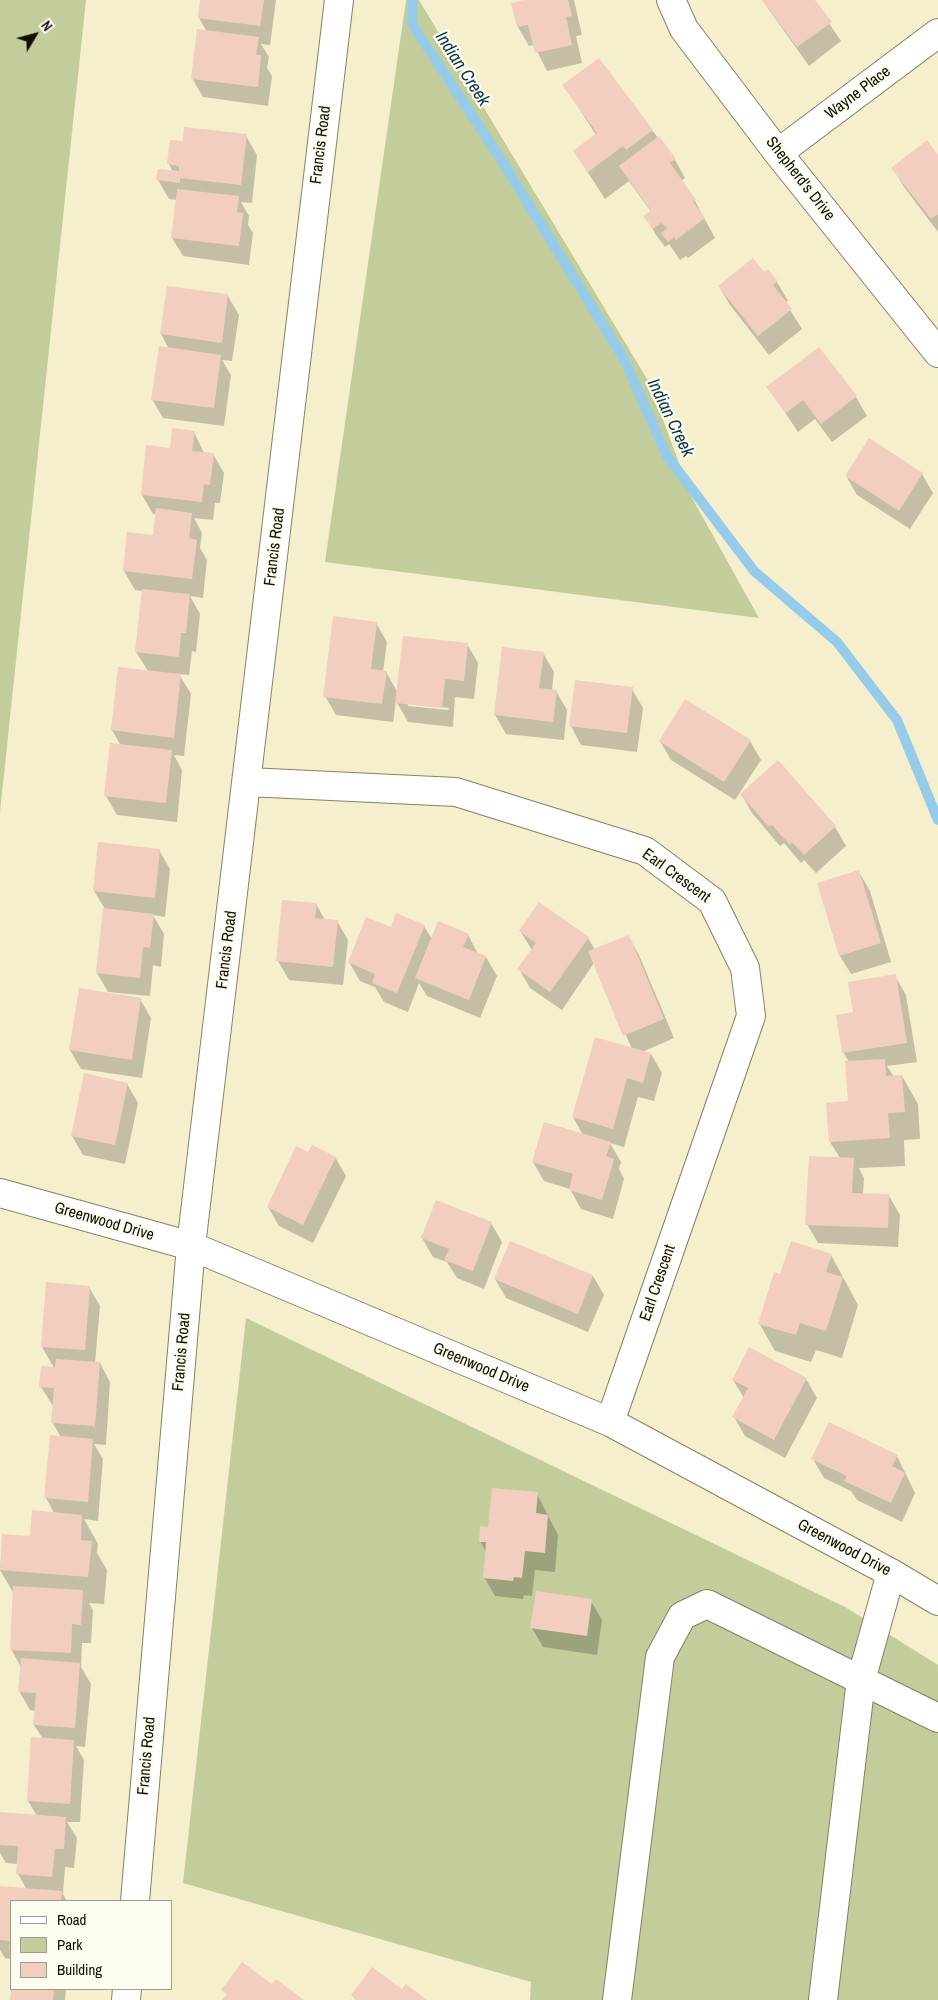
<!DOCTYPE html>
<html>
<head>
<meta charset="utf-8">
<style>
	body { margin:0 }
	#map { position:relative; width:938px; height:2000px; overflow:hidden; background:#f5efcd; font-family:"Archivo Narrow",sans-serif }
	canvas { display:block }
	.legend { position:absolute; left:10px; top:1900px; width:162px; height:90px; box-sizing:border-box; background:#fefcee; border:1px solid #9f9d90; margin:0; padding:6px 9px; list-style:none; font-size:15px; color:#110f04 }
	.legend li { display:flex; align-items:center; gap:10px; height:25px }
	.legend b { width:25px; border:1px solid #9f9d90 }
	.north { position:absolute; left:10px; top:10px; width:50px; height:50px; -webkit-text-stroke:4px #fefcee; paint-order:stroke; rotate:53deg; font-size:14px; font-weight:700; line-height:20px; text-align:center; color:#110f04 }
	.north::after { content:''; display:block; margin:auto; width:18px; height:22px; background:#110f04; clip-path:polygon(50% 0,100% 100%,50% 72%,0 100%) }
</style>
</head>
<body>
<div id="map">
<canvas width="938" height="2000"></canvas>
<ul class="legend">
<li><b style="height:6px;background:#fff"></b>Road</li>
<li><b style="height:14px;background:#c3cc9b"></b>Park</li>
<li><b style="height:14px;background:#f1cebe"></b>Building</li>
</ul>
<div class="north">N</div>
</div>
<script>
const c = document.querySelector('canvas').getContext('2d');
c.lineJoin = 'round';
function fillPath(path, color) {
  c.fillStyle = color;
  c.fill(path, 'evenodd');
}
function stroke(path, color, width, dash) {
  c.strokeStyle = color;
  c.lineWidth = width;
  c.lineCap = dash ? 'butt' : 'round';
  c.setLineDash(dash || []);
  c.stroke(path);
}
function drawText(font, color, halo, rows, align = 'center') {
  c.font = font + ' "Archivo Narrow",sans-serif';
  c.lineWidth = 4.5;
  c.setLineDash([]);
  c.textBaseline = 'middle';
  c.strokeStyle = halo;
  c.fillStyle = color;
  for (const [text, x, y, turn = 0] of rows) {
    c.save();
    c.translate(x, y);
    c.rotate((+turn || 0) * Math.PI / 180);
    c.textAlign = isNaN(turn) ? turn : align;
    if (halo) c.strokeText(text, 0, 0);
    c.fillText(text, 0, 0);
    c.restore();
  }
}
fillPath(new Path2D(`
	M 0,0 L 86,0 L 0,812 Z
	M 406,0 L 419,0 L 650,384 L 691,496 L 759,618 L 325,562 Z
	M 246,1318 L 845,1607 L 938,1665 L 938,2000 L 530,2000 L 531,1982 L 183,1883 Z`), '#c3cc9b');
fillPath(new Path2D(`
	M 201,0 L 276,0 L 270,45 L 261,44 L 269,57 L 267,68 L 272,76 L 268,106 L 203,97 L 192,78 L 207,32 L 199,18 Z
	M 525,0 L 574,0 L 582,35 L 576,36 L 582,63 L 547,71 L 534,45 L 529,46 L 518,27 Z
	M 762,0 L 813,0 L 841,41 L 809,66 Z
	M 564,85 L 652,130 L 675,160 L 685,178 L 681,181 L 695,201 L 715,238 L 688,258 L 686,256 L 680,260 L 669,244 L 665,247 L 656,235 L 645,216 L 651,212 L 629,181 L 605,199 L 574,151 L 596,135 Z
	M 246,136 L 257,155 L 252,203 L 241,202 L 249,216 L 248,225 L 253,233 L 249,265 L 183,256 L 172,238 L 177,200 L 169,199 L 158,180 L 173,172 L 169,164 L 184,142 Z
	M 938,157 L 938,232 L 904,187 L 893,168 Z
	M 764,274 L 777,282 L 788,301 L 785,302 L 802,329 L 769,355 L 730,305 L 719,286 Z
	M 228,296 L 239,315 L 232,361 L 222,360 L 231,375 L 224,426 L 163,418 L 152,399 L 169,349 L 161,334 Z
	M 819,349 L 856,397 L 867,416 L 832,442 L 815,419 L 798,432 L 768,387 Z
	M 194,432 L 204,453 L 213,454 L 224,473 L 220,503 L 215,503 L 213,520 L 194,518 L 202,533 L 200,548 L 207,560 L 203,598 L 190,596 L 200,614 L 196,652 L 192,651 L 189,675 L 179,674 L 191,694 L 184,756 L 174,755 L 182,770 L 177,822 L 117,815 L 106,796 L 121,746 L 112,730 L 148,671 L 136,652 L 143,591 L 135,590 L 124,571 L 154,536 L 157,514 L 153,514 L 142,495 L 171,449 Z
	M 869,440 L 922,474 L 933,493 L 910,529 L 857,495 L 846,476 Z
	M 376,623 L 387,642 L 383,672 L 386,672 L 398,693 L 467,644 L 478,663 L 474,699 L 455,697 L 453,727 L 408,722 L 396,701 L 393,722 L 336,715 L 325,696 ZM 408,703 L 449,708 L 448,710 L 408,706 Z
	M 543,653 L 554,672 L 552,690 L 556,691 L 567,710 L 564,740 L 506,734 L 495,715 Z
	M 632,689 L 643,708 L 637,752 L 581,745 L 571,726 Z
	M 660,741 L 750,741 L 761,760 L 735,800 L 671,760 Z
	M 778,762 L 835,827 L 846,846 L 816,873 L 804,860 L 801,863 L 784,843 L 780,846 L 752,813 L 741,794 Z
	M 159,850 L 170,869 L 165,917 L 153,915 L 164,934 L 161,967 L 153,965 L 150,996 L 108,992 L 97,973 L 105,909 L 94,891 Z
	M 859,872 L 870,891 L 891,962 L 851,974 L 840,956 Z
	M 316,904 L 325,920 L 337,921 L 348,940 L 343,985 L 289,980 L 278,961 Z
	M 424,926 L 432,939 L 468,935 L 478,954 L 486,957 L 497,976 L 480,1018 L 427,996 L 419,983 L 408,1012 L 384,1002 L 375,987 L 360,981 L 349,962 L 392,928 Z
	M 520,931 L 588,938 L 595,950 L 628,936 L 639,955 L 674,1038 L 642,1052 L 651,1054 L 662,1073 L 654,1101 L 638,1097 L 624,1147 L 610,1143 L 621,1162 L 619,1169 L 624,1179 L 613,1219 L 581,1209 L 570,1189 L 544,1181 L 533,1162 L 583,1135 L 573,1117 L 632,1049 L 594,963 L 562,1010 L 530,988 L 519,969 L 532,950 Z
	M 895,976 L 906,995 L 917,1062 L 887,1066 L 894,1077 L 902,1076 L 918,1104 L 920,1139 L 904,1140 L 905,1166 L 859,1168 L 864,1178 L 863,1194 L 889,1196 L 900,1215 L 898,1247 L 818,1243 L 807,1224 L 840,1158 L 830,1142 L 849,1102 L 849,1062 L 843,1052 L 854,1013 Z
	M 140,999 L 151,1018 L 142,1078 L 81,1069 L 70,1050 Z
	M 127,1084 L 138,1103 L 125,1164 L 83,1155 L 72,1136 Z
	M 309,1154 L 335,1157 L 346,1176 L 313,1243 L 279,1226 L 268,1207 Z
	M 491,1223 L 502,1242 L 484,1289 L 457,1278 L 447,1262 L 433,1257 L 422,1238 Z
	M 510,1242 L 593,1276 L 604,1295 L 588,1332 L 506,1298 L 495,1279 Z
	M 831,1255 L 858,1305 L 842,1358 L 816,1350 L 811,1362 L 775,1351 L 759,1323 L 781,1275 Z
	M 89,1287 L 100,1306 L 95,1363 L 100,1363 L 110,1382 L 106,1445 L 94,1444 L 103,1459 L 98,1521 L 84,1519 L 98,1544 L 97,1553 L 107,1570 L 104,1604 L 89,1603 L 93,1610 L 91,1643 L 82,1643 L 81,1667 L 91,1684 L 85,1747 L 76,1746 L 84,1760 L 80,1822 L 67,1822 L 77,1838 L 74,1868 L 65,1867 L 63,1894 L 67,1901 L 11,1901 L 11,1959 L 5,1958 L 0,1950 L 0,1887 L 27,1890 L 18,1874 L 18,1864 L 6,1863 L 0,1853 L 0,1813 L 37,1816 L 28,1801 L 43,1739 L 34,1725 L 36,1711 L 30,1710 L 19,1691 L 21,1667 L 11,1649 L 14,1594 L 0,1570 L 3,1535 L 31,1538 L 54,1513 L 46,1498 L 61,1437 L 52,1422 L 53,1406 L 41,1387 L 54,1368 L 42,1347 Z
	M 806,1379 L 817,1398 L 785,1458 L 745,1436 L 734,1417 L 744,1398 L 733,1380 Z
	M 897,1456 L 915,1493 L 902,1522 L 857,1500 L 851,1491 L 824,1478 L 813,1459 Z
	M 537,1494 L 558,1535 L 555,1572 L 535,1570 L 532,1596 L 524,1595 L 523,1599 L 495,1596 L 484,1577 L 486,1552 L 480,1541 L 489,1528 Z
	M 591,1601 L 602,1620 L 597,1655 L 543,1647 L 532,1628 Z
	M 12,1989 L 66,1989 L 65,2000 L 11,2000 Z`), '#0003');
stroke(new Path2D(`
	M 413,0 L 412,24 L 500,158 L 623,357 L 667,456 L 754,571 L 837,642 L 897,720 L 938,820`), '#96ccea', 10);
fillPath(new Path2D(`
	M 200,0 L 264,0 L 260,26 L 198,18 Z
	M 524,0 L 568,0 L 572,16 L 566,17 L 572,45 L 535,53 L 528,25 L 517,27 L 511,3 Z
	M 762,0 L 815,0 L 832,22 L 797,47 Z
	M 197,29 L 259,37 L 256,55 L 261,55 L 258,87 L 191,79 Z
	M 599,58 L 653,130 L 626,150 L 623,146 L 588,172 L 573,151 L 597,133 L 562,85 Z
	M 184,127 L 247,134 L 241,185 L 180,178 L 180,183 L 156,180 L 158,169 L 179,171 L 179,166 L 167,164 L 170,140 L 183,141 Z
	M 659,136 L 676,159 L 670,163 L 696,200 L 693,202 L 705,218 L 676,240 L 674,237 L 668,242 L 661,233 L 668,228 L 661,223 L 653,229 L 643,216 L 651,211 L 619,166 Z
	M 927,140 L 938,155 L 938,214 L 931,219 L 891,168 Z
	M 177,189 L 239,196 L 237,212 L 243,213 L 239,246 L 171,238 Z
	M 753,258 L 764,272 L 768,269 L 778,281 L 773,285 L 792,309 L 758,336 L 718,286 Z
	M 167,286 L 228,294 L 222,343 L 160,334 Z
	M 159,346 L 221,355 L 214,408 L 151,400 Z
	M 819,347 L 857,396 L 821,424 L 803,400 L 786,413 L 766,387 Z
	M 172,428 L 195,431 L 192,451 L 214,453 L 210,485 L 204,484 L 202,502 L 141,495 L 146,445 L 170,448 Z
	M 869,438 L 923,473 L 899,511 L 845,476 Z
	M 156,508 L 192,513 L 189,538 L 197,540 L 192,579 L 123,571 L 127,532 L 153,535 Z
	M 142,589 L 190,594 L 186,633 L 181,633 L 179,657 L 135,652 Z
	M 333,616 L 377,622 L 371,669 L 387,671 L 382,704 L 323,697 Z
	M 403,636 L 468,643 L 464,681 L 445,679 L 442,708 L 395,703 Z
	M 502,647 L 544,652 L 539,688 L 557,690 L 553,722 L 494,715 Z
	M 118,667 L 181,674 L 174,738 L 111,730 Z
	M 575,680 L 633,687 L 627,733 L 569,726 Z
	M 685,699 L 751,740 L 724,782 L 659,741 Z
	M 110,743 L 172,750 L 166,803 L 104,796 Z
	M 778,760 L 836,826 L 804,855 L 792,842 L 790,845 L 772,825 L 769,827 L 740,794 Z
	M 98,842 L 160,849 L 155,898 L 93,891 Z
	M 859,870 L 881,943 L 839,956 L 817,883 Z
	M 282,900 L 317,903 L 315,918 L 338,920 L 333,967 L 276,961 Z
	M 539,902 L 589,937 L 550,992 L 517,969 L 536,943 L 519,931 Z
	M 103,908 L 154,914 L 150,948 L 143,947 L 140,978 L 96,973 Z
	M 396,913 L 425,925 L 397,993 L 372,983 L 375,974 L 348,962 L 366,917 L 391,927 Z
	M 438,921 L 469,934 L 463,947 L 486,956 L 469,1000 L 415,978 Z
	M 629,935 L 664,1019 L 623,1036 L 588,951 Z
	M 896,974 L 907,1043 L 842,1053 L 836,1015 L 853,1012 L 848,982 Z
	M 79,988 L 141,998 L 132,1060 L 69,1050 Z
	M 595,1037 L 651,1053 L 643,1083 L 627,1078 L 613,1129 L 572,1117 Z
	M 885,1059 L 886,1076 L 902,1075 L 905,1112 L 888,1113 L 890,1138 L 829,1142 L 826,1103 L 848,1101 L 845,1061 Z
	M 84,1073 L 128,1083 L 115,1145 L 71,1136 Z
	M 544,1122 L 611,1142 L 606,1156 L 614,1159 L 602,1200 L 569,1190 L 573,1174 L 532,1162 Z
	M 312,1145 L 336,1157 L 303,1225 L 267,1207 L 296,1146 L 308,1152 Z
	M 809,1156 L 854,1158 L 852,1193 L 889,1194 L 888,1228 L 805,1225 Z
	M 436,1200 L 492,1222 L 473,1271 L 444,1260 L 449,1249 L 421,1238 Z
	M 510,1241 L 593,1275 L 578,1314 L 494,1279 Z
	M 791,1241 L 832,1254 L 826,1272 L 843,1277 L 826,1331 L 800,1323 L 796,1335 L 758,1324 L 774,1272 L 780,1274 Z
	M 46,1282 L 90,1286 L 85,1350 L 41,1347 Z
	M 749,1347 L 807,1378 L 774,1440 L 732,1417 L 748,1388 L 732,1380 Z
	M 56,1359 L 100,1362 L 95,1426 L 51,1423 L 54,1388 L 39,1387 L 41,1366 L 55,1367 Z
	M 829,1422 L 898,1455 L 892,1466 L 905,1473 L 891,1503 L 844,1481 L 847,1476 L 811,1459 Z
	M 50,1435 L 93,1439 L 88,1502 L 44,1498 Z
	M 492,1488 L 538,1492 L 536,1513 L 548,1515 L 545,1553 L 525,1551 L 522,1578 L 514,1577 L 513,1581 L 483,1578 L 486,1542 L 479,1542 L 480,1526 L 488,1527 Z
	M 32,1510 L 82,1515 L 81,1540 L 92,1541 L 88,1577 L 0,1570 L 2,1534 L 30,1536 Z
	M 13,1586 L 83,1590 L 81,1625 L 72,1624 L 71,1653 L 10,1650 Z
	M 536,1591 L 592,1599 L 587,1636 L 530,1628 Z
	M 21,1658 L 80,1663 L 75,1728 L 33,1725 L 36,1693 L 18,1692 Z
	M 31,1737 L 74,1740 L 70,1804 L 27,1801 Z
	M 0,1812 L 66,1817 L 64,1849 L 55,1849 L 52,1877 L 16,1874 L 18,1846 L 0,1845 Z
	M 0,1886 L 62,1891 L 61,1901 L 11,1901 L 11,1950 L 9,1950 L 10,1941 L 0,1940 Z
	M 242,1962 L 272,1984 L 276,1979 L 304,2000 L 222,2000 L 227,1994 L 221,1990 Z
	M 372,1967 L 402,1989 L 406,1984 L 427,2000 L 356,2000 L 351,1995 Z
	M 11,1989 L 54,1989 L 53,2000 L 10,2000 Z`), '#f1cebe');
const minor = new Path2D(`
	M 671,0 L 684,29 L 778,153 L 938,353
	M 778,153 L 938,33
	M 248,782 L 456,792 L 645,851 L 712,901 L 745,968 L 751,1016 L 610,1422
	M 0,1193 L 191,1246 L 610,1422 L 891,1573 L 938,1601
	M 135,1901 L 191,1246 L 339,0
	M 126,2000 L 127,1989
	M 617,2000 L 660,1657 L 682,1616 L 707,1604 L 938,1718
	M 823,2000 L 861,1680 L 891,1573`);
stroke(minor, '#878162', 30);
stroke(minor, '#fff', 28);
drawText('16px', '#110f04', '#fefcee', [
	["Wayne Place",858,93,-37],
	["Francis Road",321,145,-83],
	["Shepherd's Drive",800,179,52],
	["Francis Road",275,547,-83],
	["Earl Crescent",676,876,36],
	["Francis Road",227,950,-83],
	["Greenwood Drive",104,1222,16],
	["Earl Crescent",658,1283,-71],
	["Francis Road",182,1352,-85],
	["Greenwood Drive",481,1368,23],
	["Greenwood Drive",844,1548,28],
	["Francis Road",147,1756,-85]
]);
drawText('italic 18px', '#0a384d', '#fefcee', [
	["Indian Creek",462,69,57],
	["Indian Creek",670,418,64]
]);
</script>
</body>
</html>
